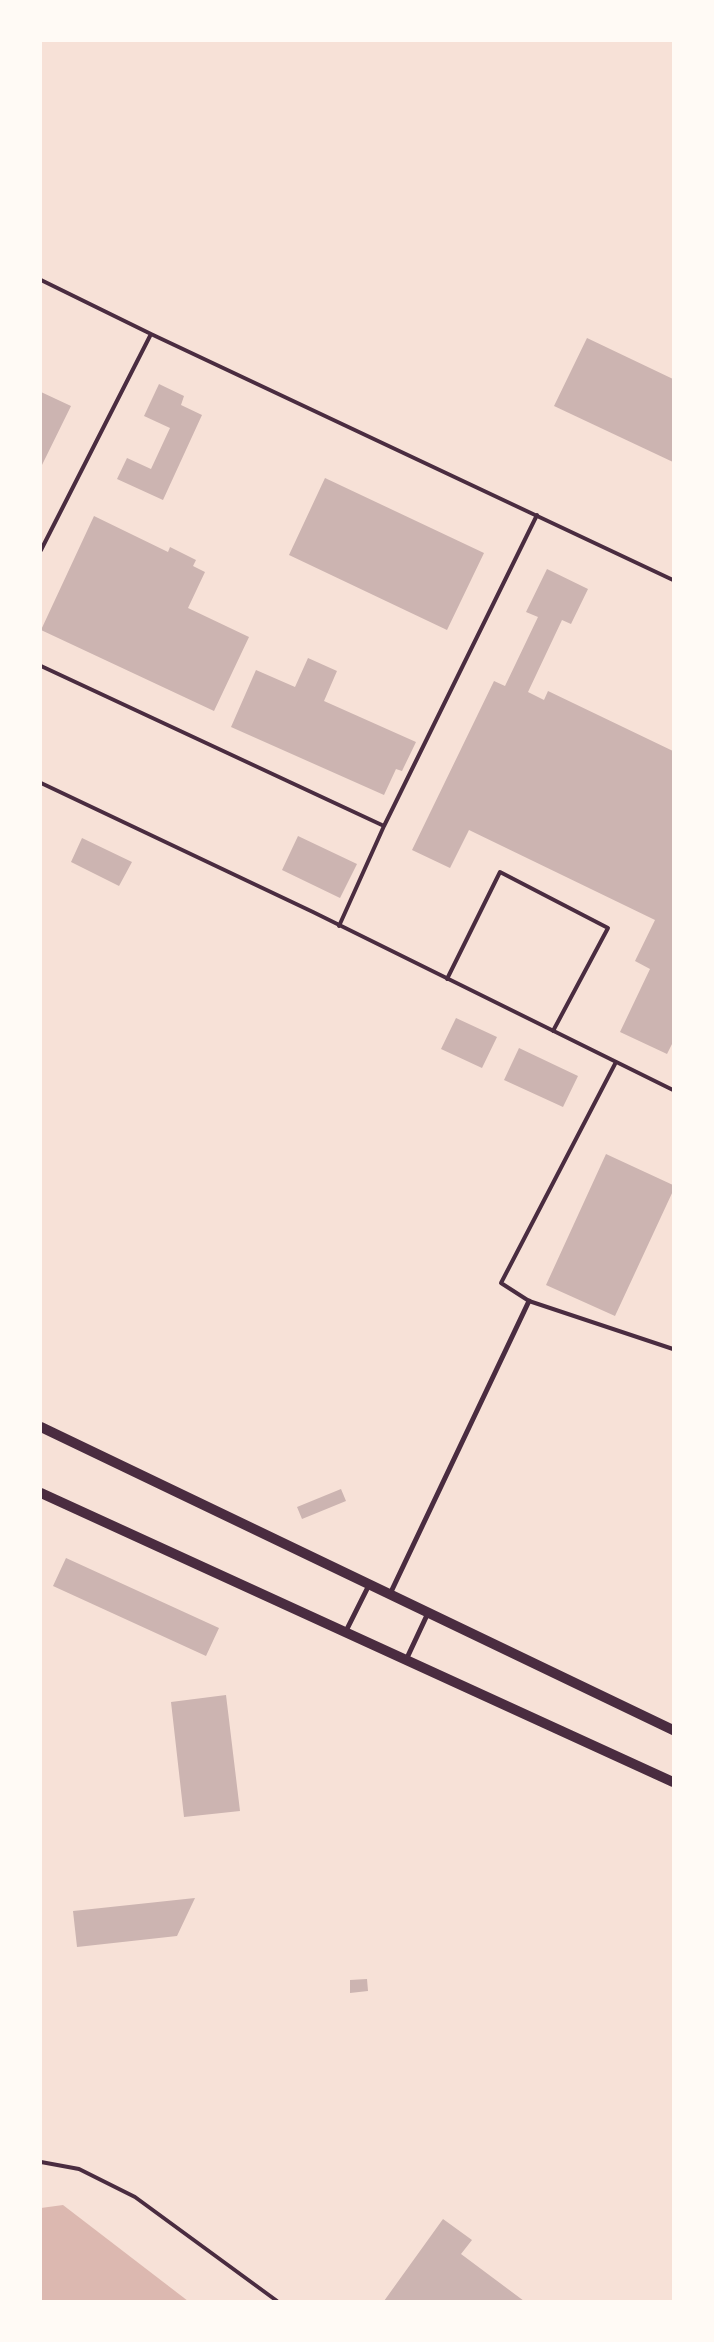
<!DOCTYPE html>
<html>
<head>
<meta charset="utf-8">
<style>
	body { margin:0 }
	#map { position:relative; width:714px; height:2342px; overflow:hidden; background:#f7e1d7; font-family:"Noto Serif",serif }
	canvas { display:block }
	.frame { position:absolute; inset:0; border:42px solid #fffaf5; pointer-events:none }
</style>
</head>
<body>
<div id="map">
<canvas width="714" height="2342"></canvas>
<div class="frame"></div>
</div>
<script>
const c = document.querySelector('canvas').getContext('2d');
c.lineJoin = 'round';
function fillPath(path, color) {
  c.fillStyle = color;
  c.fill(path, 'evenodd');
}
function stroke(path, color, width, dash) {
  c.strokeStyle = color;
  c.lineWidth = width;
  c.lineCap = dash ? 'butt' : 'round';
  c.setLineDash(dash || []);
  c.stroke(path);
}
fillPath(new Path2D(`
	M 63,2205 L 188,2301 L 41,2301 L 41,2208 Z`), '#dcb8b0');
fillPath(new Path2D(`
	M 587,338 L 673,379 L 673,462 L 554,406 Z
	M 159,384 L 184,396 L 181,405 L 202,415 L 163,500 L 117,479 L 127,458 L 151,469 L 170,428 L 144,416 Z
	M 41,392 L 71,406 L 41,467 Z
	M 325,478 L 484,553 L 447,630 L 289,555 Z
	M 94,516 L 168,552 L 170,547 L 196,560 L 193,566 L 205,572 L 188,608 L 249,637 L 214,711 L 41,630 Z
	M 547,569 L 588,589 L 571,624 L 562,620 L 528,692 L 544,700 L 548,691 L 673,751 L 673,1042 L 667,1054 L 620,1032 L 650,969 L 635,961 L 655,920 L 469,830 L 450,868 L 412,850 L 494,681 L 505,686 L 538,617 L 526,612 Z
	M 308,658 L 337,671 L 324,701 L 416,742 L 402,771 L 396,769 L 384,795 L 231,727 L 256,670 L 295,687 Z
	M 298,836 L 357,864 L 340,898 L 282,870 Z
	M 82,838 L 132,862 L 119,886 L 71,862 Z
	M 456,1018 L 497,1037 L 482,1068 L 441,1049 Z
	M 519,1048 L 578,1076 L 563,1107 L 504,1080 Z
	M 606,1154 L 673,1185 L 673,1191 L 615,1316 L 546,1285 Z
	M 341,1489 L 346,1501 L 302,1519 L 297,1507 Z
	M 66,1558 L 219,1628 L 206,1656 L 53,1586 Z
	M 226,1695 L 240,1811 L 184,1817 L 171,1702 Z
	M 195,1898 L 177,1936 L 77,1947 L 73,1911 Z
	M 367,1979 L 368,1991 L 350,1993 L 350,1980 Z
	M 443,2219 L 472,2240 L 461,2254 L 524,2301 L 384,2301 Z`), '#ccb4b1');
stroke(new Path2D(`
	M 41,280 L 151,334
	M 41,550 L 151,334 L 673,580
	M 41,666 L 384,826
	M 41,783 L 313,912 L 673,1090
	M 339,926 L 384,826 L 537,515
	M 447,979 L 500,872 L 608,928 L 553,1031
	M 616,1062 L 501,1283 L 529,1301 L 673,1349
	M 41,2162 L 79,2169 L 135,2197 L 277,2301`), '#4a2c40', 4);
stroke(new Path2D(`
	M 390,1594 L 529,1301
	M 345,1633 L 369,1585
	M 406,1660 L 428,1613`), '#4a2c40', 5);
stroke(new Path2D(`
	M 41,1427 L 673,1730
	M 41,1493 L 673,1782`), '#4a2c40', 10);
</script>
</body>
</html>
